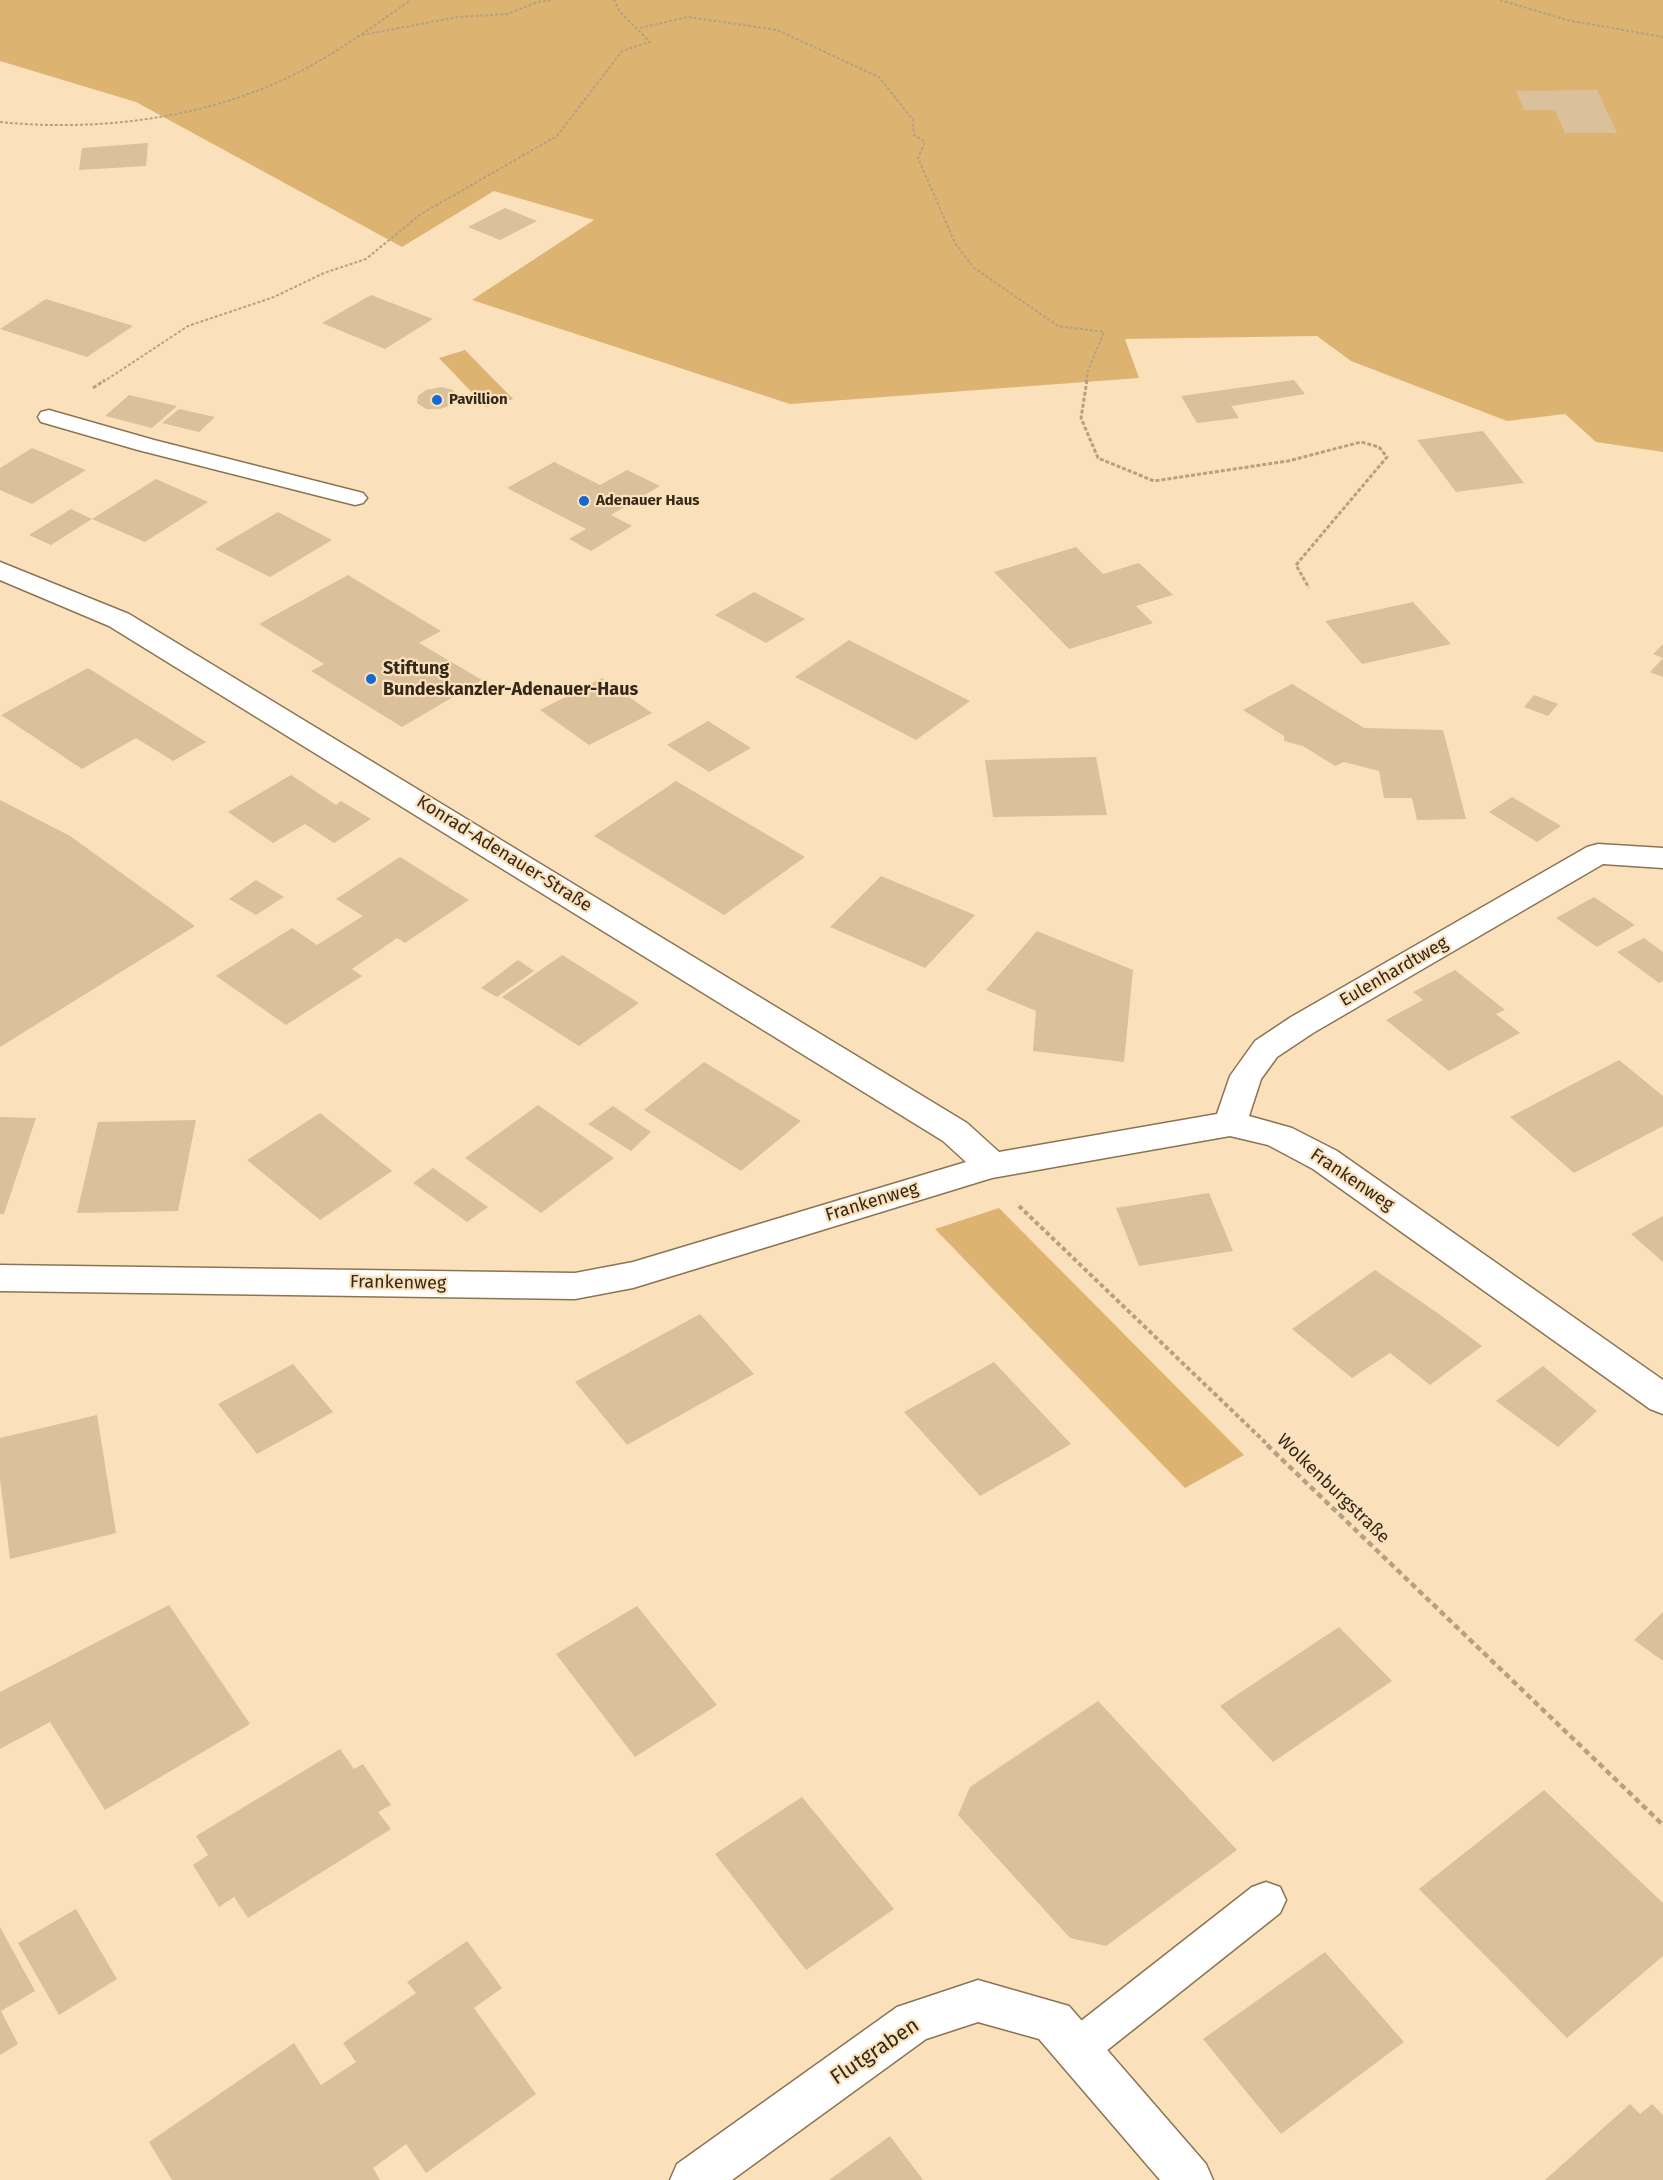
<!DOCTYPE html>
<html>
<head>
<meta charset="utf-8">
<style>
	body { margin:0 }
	canvas { display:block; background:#fbe1bb }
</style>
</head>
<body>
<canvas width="1663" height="2180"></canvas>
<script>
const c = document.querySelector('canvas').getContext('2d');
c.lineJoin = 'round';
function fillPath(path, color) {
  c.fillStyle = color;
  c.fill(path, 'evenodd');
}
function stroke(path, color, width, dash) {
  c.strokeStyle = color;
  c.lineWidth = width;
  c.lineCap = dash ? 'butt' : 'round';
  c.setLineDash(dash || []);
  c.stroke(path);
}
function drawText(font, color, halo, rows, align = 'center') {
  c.font = font + ' "Fira Sans",sans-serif';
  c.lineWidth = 4.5;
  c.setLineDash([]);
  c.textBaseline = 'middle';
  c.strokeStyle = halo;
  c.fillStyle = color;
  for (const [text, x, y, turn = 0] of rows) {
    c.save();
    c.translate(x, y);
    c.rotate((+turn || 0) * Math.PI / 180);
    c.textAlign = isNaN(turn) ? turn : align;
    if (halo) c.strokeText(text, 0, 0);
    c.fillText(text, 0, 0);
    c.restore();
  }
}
fillPath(new Path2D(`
	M 0,0 L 1663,0 L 1663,452 L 1596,442 L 1565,414 L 1507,421 L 1351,361 L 1317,336 L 1125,339 L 1139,378 L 790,404 L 472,300 L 594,220 L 494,191 L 402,247 L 136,102 L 0,61 Z
	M 465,350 L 513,399 L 486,407 L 439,358 Z
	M 999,1208 L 1244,1455 L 1185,1488 L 935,1229 Z`), '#ddb372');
fillPath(new Path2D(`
	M 1597,90 L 1617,133 L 1565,133 L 1555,110 L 1524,110 L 1516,91 Z
	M 148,143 L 146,166 L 79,170 L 82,148 Z
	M 505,208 L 537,221 L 500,240 L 468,227 Z
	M 371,295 L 433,319 L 385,349 L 322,323 Z
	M 46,299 L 133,326 L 87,357 L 0,329 Z
	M 1294,380 L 1305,394 L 1232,406 L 1226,397 L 1239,418 L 1197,423 L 1181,396 Z
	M 442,387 L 453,390 L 458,398 L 454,404 L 440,409 L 426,409 L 417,403 L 418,396 L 426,390 Z
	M 129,395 L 177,406 L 152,428 L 105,416 Z
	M 179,409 L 215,417 L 199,432 L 162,423 Z
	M 1483,431 L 1524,483 L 1456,492 L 1417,440 Z
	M 32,448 L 86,470 L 32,504 L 0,490 L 0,468 Z
	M 554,462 L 600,485 L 627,470 L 660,486 L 611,515 L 632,526 L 591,551 L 569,539 L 586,529 L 507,488 Z
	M 156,479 L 208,502 L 145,542 L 92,519 Z
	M 71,509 L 92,519 L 51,545 L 29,535 Z
	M 278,512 L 332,540 L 270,577 L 215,549 Z
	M 1076,547 L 1103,574 L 1139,563 L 1173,595 L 1136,606 L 1153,623 L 1069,649 L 994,572 Z
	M 348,575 L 441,631 L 419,643 L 482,680 L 402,727 L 311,671 L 324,664 L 259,624 Z
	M 754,592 L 805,619 L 766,643 L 715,615 Z
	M 1413,602 L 1451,644 L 1362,664 L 1325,621 Z
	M 849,640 L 970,701 L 916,740 L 795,677 Z
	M 1663,644 L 1663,677 L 1650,672 L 1663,658 L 1653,654 Z
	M 88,668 L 206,742 L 173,761 L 136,738 L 82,769 L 1,715 Z
	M 602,678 L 652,713 L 589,745 L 540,710 Z
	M 1292,684 L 1364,728 L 1443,730 L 1466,819 L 1417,820 L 1412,798 L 1384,798 L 1379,771 L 1344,762 L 1335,766 L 1303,746 L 1284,741 L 1284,736 L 1243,710 Z
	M 1534,695 L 1558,704 L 1548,716 L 1524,707 Z
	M 708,721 L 751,748 L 709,772 L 667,745 Z
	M 1096,757 L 1107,815 L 993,817 L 985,760 Z
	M 291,775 L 336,805 L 341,801 L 371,819 L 334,843 L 305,824 L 273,843 L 228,812 Z
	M 676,781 L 805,857 L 724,915 L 594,836 Z
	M 1512,797 L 1561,826 L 1537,842 L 1489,812 Z
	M 0,800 L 70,836 L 195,926 L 0,1047 Z
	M 400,857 L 469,900 L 405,943 L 397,938 L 352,969 L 362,976 L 286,1025 L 216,976 L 292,928 L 317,945 L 363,916 L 336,899 Z
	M 881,876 L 975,915 L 925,968 L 830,927 Z
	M 256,880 L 284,897 L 256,915 L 229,899 Z
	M 1594,897 L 1635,925 L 1597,947 L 1556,918 Z
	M 1037,931 L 1133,970 L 1124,1062 L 1033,1051 L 1036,1011 L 986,990 Z
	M 1644,938 L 1663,952 L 1663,981 L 1659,983 L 1617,952 Z
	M 562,955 L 639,1003 L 579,1046 L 502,997 Z
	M 518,960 L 534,971 L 497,997 L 481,988 Z
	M 1455,970 L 1505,1010 L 1496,1014 L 1520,1033 L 1449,1071 L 1386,1020 L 1423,1000 L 1413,992 Z
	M 1619,1060 L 1663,1096 L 1663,1126 L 1574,1173 L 1510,1117 Z
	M 704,1062 L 801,1121 L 741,1171 L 644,1110 Z
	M 538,1105 L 614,1158 L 541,1213 L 465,1158 Z
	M 613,1106 L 651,1132 L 631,1151 L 588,1124 Z
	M 320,1113 L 392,1171 L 320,1220 L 247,1160 Z
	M 0,1117 L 36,1118 L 4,1214 L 0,1214 Z
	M 196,1120 L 178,1211 L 77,1213 L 98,1122 Z
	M 433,1168 L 488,1207 L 467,1222 L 413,1183 Z
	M 1209,1193 L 1233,1251 L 1139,1266 L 1116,1208 Z
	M 1663,1216 L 1663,1262 L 1631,1234 Z
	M 1375,1270 L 1439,1314 L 1482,1346 L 1430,1385 L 1390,1353 L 1352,1378 L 1292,1329 Z
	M 700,1314 L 754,1374 L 627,1445 L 575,1382 Z
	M 994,1362 L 1071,1444 L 980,1496 L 904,1412 Z
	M 293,1364 L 333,1412 L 257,1454 L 218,1404 Z
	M 1543,1366 L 1597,1411 L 1558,1447 L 1496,1401 Z
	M 97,1415 L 116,1533 L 10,1559 L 0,1480 L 0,1438 Z
	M 169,1605 L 250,1724 L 105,1810 L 50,1722 L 0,1749 L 0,1692 Z
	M 637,1606 L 717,1705 L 635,1757 L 556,1654 Z
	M 1663,1612 L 1663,1661 L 1634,1640 Z
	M 1339,1627 L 1392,1681 L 1273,1762 L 1220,1706 Z
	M 1098,1701 L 1237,1850 L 1106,1946 L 1070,1938 L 958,1815 L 970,1787 Z
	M 340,1749 L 354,1769 L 363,1764 L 391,1805 L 378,1812 L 391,1829 L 248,1918 L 234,1897 L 219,1907 L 193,1865 L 208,1855 L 196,1836 Z
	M 1544,1790 L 1663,1903 L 1663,1956 L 1567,2038 L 1419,1889 Z
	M 802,1797 L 894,1909 L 806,1970 L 715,1854 Z
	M 76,1909 L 117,1979 L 59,2015 L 18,1943 Z
	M 0,1927 L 35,1991 L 1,2011 L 18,2044 L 0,2055 Z
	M 467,1941 L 502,1988 L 474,2008 L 536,2094 L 426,2173 L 406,2144 L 373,2168 L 380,2180 L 172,2180 L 149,2142 L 294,2043 L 321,2085 L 356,2062 L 343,2043 L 416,1993 L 407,1982 Z
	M 1325,1952 L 1404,2042 L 1281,2134 L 1203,2039 Z
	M 1630,2104 L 1640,2114 L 1652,2104 L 1663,2115 L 1663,2180 L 1545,2180 Z
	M 890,2136 L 923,2180 L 829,2180 Z`), '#dac09b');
const lane = new Path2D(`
	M 49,410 L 154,440 L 363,493 L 367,498 L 363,503 L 355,505 L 138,450 L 41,422 L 38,417 L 41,412 Z
	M 1266,1882 L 1280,1887 L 1286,1900 L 1280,1913 L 1091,2063 L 1077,2069 L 1063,2063 L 1057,2049 L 1063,2035 L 1252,1887 Z`);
const street = new Path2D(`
	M 0,562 L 129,614 L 967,1123 L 999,1152 L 1217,1114 L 1230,1076 L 1255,1041 L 1291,1017 L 1587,847 L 1598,844 L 1663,848 L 1663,868 L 1603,864 L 1313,1033 L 1277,1057 L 1261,1079 L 1249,1116 L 1292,1128 L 1337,1151 L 1663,1380 L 1663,1414 L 1650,1409 L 1313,1169 L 1268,1145 L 1230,1136 L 992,1178 L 633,1288 L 575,1299 L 0,1291 L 0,1265 L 575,1273 L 633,1262 L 966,1162 L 943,1141 L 109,626 L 0,580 Z
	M 978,1980 L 1069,2006 L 1206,2164 L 1213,2180 L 1160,2180 L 1039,2039 L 978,2022 L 926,2039 L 732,2180 L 670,2180 L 677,2164 L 897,2007 Z`);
stroke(lane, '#8c7452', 3);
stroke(street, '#8c7452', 3);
stroke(new Path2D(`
	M 1500,0 L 1567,20 L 1663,37
	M 640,28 L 688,17 L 777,30 L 879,77 L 913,120 L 914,135 L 925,142 L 918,158 L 955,243 L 973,267 L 1058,326 L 1104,332 L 1088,371 L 1086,382
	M 362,35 L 458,17 L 507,14 L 538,2 L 552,0
	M 0,122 C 101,132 212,118 303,70 C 341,50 376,24 411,0
	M 103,382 L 188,326 L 274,297 L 324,273 L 366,259 L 421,214 L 557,136 L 622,51 L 650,42 L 620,12 L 614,0`), '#b5a183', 2, [3, 2]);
stroke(new Path2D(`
	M 1087,380 L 1081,418 L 1098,458 L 1154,481 L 1288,461 L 1361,442 L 1379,447 L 1387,457 L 1296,565 L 1309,588
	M 93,388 L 105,380`), '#b5a183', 3, [4, 2]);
stroke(new Path2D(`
	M 1019,1206 L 1269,1446`), '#b5a183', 4, [4.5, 3]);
stroke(new Path2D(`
	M 1267,1445 L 1663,1825`), '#b5a183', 4.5, [6, 4]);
fillPath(lane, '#fff');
fillPath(street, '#fff');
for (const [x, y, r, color] of [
	[437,400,6,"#156ad4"],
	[584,501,6,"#156ad4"],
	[371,679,6,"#156ad4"]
]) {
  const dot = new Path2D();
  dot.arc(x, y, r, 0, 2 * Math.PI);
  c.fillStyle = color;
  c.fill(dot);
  stroke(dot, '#fbe1bb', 2);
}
drawText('bold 15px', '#32291a', '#fbe1bb', [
	["Pavillion",449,400],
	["Adenauer Haus",596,501]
], 'left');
drawText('bold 18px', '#32291a', '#fbe1bb', [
	["Stiftung",383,669],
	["Bundeskanzler-Adenauer-Haus",383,690]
], 'left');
drawText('18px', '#32291a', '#fbe1bb', [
	["Konrad-Adenauer-Straße",504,854,32],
	["Eulenhardtweg",1394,972,-30],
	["Frankenweg",1352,1180,34],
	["Frankenweg",872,1202,-17],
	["Frankenweg",398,1283,1],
	["Wolkenburgstraße",1333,1489,44]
]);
drawText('21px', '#32291a', '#fbe1bb', [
	["Flutgraben",875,2052,-34]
]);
</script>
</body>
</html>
